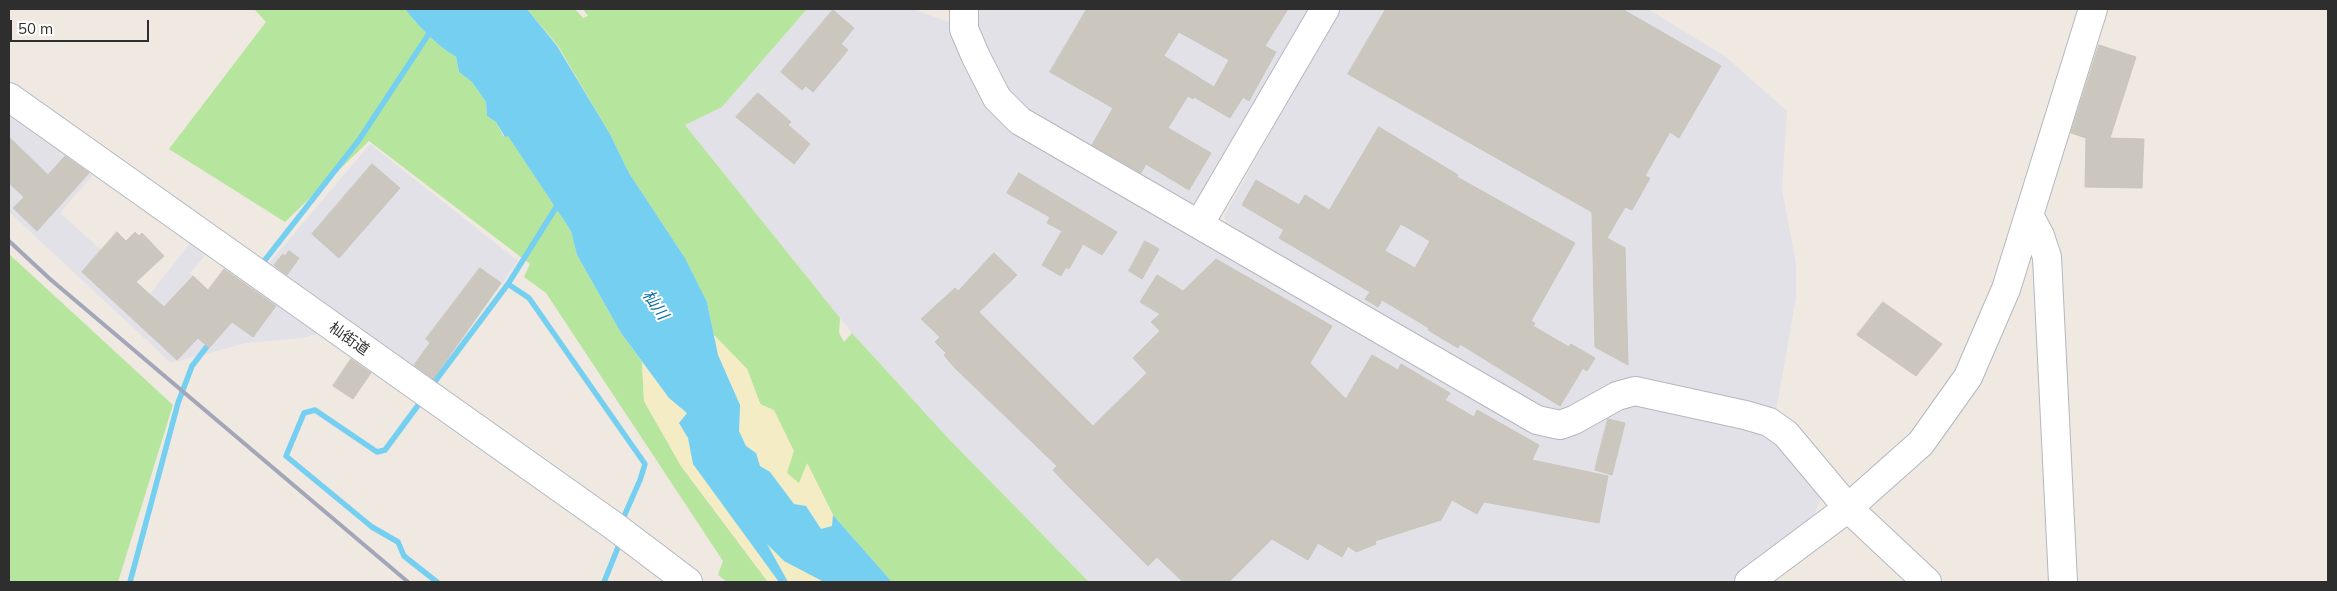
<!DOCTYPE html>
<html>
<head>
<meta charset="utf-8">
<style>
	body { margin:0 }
	#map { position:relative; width:2337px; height:591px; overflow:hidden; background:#efe9e1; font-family:Mulish,sans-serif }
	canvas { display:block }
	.frame { position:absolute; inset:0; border:10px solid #2e2e2e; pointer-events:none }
	.scale { position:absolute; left:10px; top:20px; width:139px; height:22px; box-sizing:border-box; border:2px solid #2e2e2e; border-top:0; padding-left:6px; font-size:15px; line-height:18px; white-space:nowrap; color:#2e2e2e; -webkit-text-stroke:4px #fff; paint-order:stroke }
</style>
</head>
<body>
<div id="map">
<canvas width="2337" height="591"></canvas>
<div class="frame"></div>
<div class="scale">50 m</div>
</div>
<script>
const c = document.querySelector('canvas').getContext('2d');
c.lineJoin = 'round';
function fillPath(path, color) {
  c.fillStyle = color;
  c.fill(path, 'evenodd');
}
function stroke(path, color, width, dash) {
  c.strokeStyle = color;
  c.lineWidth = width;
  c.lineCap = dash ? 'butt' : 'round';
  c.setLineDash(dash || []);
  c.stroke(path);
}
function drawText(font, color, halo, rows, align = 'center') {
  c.font = font + ' Mulish,"Noto Sans JP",sans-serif';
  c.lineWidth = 4;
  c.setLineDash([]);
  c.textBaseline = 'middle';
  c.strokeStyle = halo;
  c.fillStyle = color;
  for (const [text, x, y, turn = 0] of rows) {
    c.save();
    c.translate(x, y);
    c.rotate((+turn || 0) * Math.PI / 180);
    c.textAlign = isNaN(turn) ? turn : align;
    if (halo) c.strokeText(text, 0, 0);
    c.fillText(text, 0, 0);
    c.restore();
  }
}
fillPath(new Path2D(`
	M 807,9 L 913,9 L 949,22 L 954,27 L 977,87 L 1543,431 L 1637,398 L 1766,426 L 1823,493 L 1812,521 L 1732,582 L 1089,582 L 947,437 L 852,333 L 685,125 L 722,107 Z
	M 973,9 L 1309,9 L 1206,191 L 1192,207 L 1022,112 L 984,56 Z
	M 1340,9 L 1648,9 L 1726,57 L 1787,111 L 1782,189 L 1796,264 L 1796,298 L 1776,411 L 1637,378 L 1558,416 L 1228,231 L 1224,216 Z
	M 9,103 L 99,168 L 60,213 L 150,294 L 195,237 L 211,249 L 190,273 L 236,316 L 260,284 L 326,332 L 302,338 L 246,343 L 171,363 L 9,212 Z
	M 370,144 L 518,261 L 429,387 L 265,268 Z`), '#e3e1e8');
fillPath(new Path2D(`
	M 254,9 L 405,9 C 420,28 435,44 456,57 L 459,72 L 472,82 L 486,102 L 487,116 L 496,122 L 504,137 L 508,135 L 571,231 L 577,255 L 621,333 L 642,362 L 644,401 L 681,466 L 768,582 L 727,582 L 718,575 L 723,561 L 546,293 L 524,277 L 530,264 L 369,141 L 285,222 L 169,149 L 266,22 Z
	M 527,9 L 575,9 L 583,18 L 588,16 L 583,9 L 807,9 L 722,107 L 685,125 L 840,318 L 839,333 L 844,342 L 852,333 L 947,437 L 1089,582 L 892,582 L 833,515 L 808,465 L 799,484 L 787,473 L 747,369 L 714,335 L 707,302 L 685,258 L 629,173 L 610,134 L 558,46 Z
	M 9,254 L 173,405 L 118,582 L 9,582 Z`), '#b6e59e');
fillPath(new Path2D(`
	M 714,335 L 747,369 L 760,404 L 774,410 L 794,451 L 787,473 L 799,483 L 807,463 L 833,515 L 832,527 L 821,529 L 806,506 L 794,505 L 770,472 L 760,466 L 756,453 L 746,446 L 739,431 L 740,405 L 718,355 Z
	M 642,362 L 669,398 L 687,413 L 679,423 L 688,438 L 694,464 L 779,582 L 768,582 L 681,466 L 644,401 Z
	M 765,542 L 784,561 L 824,582 L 788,582 Z`), '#f3ecc5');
fillPath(new Path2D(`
	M 405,9 L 527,9 L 557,46 L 610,134 L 629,173 L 685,258 L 707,302 L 718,355 L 740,405 L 739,431 L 746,446 L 756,453 L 760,466 L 770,472 L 794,504 L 806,506 L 821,529 L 832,526 L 833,515 L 892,582 L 824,582 L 784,561 L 767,544 L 788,582 L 779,582 L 693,464 L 688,438 L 679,423 L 687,413 L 669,398 L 621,333 L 577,255 L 571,231 L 508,136 L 505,137 L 496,122 L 487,116 L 486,102 L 472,82 L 459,72 L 456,57 C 435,44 420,28 405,9 Z`), '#75cff0');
stroke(new Path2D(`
	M 262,267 L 265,260 L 359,140 L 432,29
	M 508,284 L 529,298 L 645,464 L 640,480 L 622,521
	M 430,388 L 508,284 L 560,201
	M 422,400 L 385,450 L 377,452 L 315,410 L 304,413 L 286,456 L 372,527 L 398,542 L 404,556 L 437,582
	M 130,582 L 178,403 L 192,366 L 212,340
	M 604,582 L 621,540`), '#75cff0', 5.5);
const building = new Path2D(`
	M 1087,9 L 1288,9 L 1265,46 L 1276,52 L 1249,101 L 1243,97 L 1230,118 L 1194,97 L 1193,99 L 1188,96 L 1168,128 L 1211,153 L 1189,190 L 1146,164 L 1141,173 L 1092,145 L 1113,108 L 1050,72 ZM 1179,32 L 1229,60 L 1214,87 L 1164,56 Z
	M 1386,9 L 1622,9 L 1721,66 L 1679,138 L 1670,132 L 1645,176 L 1650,178 L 1632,210 L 1625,207 L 1607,238 L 1625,248 L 1628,365 L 1595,347 L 1592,212 L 1348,74 Z
	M 833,10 L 854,28 L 841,44 L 848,50 L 813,92 L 806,86 L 802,90 L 781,72 Z
	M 2099,45 L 2136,57 L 2110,138 L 2144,139 L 2142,188 L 2085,187 L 2086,138 L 2071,133 Z
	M 758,93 L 791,122 L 788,125 L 810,144 L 794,164 L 736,117 Z
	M 1379,127 L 1458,175 L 1457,177 L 1575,243 L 1531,321 L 1535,323 L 1533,326 L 1569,347 L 1571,344 L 1595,358 L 1587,371 L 1583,368 L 1560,406 L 1460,344 L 1458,348 L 1428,330 L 1429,328 L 1382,300 L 1378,307 L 1365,299 L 1370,292 L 1279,238 L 1284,230 L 1242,205 L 1256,180 L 1299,205 L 1305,195 L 1329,210 ZM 1401,224 L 1430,241 L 1415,268 L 1385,251 Z
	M 9,137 L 48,175 L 65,156 L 89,173 L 37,231 L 13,208 L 24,197 L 9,183 Z
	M 372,164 L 400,188 L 339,258 L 312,234 Z
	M 1019,173 L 1117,232 L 1102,255 L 1083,244 L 1069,269 L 1066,267 L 1061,276 L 1042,265 L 1062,231 L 1047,223 L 1050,217 L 1007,193 Z
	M 117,232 L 126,241 L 135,232 L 139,236 L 142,233 L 164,256 L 136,282 L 164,307 L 193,276 L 208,290 L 224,269 L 276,306 L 253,337 L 232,322 L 209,348 L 198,338 L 177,360 L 82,272 Z
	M 1145,241 L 1159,249 L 1142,279 L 1129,271 Z
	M 289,251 L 299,258 L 287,275 L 274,265 L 283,254 L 285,256 Z
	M 994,253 L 1017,275 L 979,312 L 1093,426 L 1147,373 L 1133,358 L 1160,331 L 1151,322 L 1160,314 L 1140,302 L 1157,275 L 1183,291 L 1216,259 L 1332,326 L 1310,363 L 1346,399 L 1372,355 L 1398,370 L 1401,364 L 1450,393 L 1445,400 L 1474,417 L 1477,410 L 1539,445 L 1532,460 L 1608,476 L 1599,523 L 1484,502 L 1477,514 L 1452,500 L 1441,520 L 1375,541 L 1376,544 L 1356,552 L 1348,546 L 1342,557 L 1318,543 L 1308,560 L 1272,539 L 1229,582 L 1183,582 L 1157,557 L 1148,566 L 1068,486 L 1053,470 L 1057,466 L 955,368 L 944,355 L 946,353 L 935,342 L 940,337 L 921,319 L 955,288 L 958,291 Z
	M 480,268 L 501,283 L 433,379 L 414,365 L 430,343 L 426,339 Z
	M 1883,302 L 1942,344 L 1916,376 L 1857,335 Z
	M 351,359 L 371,373 L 353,399 L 333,386 Z
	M 1608,419 L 1625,423 L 1612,475 L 1595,470 Z`);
fillPath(building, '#cbc7bf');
stroke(building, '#cbc5ba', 1);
const minor = new Path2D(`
	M 964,9 L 964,29 L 976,57 L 997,98 L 1020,121 L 1537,420 L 1560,425 L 1574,420 L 1617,396 L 1635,391 L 1745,415 L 1769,422 L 1786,434 L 1848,508 L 1927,582
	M 9,97 L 614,526 L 688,582
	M 2029,215 L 2040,236 L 2047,257 L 2063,582
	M 1200,223 L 1325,9
	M 1749,582 L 1848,508 L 1921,443 L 1968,377 L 2006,289 L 2093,9`);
stroke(minor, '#b4b7c1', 30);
stroke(minor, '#fff', 28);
stroke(new Path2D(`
	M 9,241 L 50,279 L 408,582`), '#a3a6b8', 4);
drawText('15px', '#2e2e2e', '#fff', [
	["杣街道",349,339,35]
]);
drawText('italic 16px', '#0d6fa3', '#fff', [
	["杣川",655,305,55]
]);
</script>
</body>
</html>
